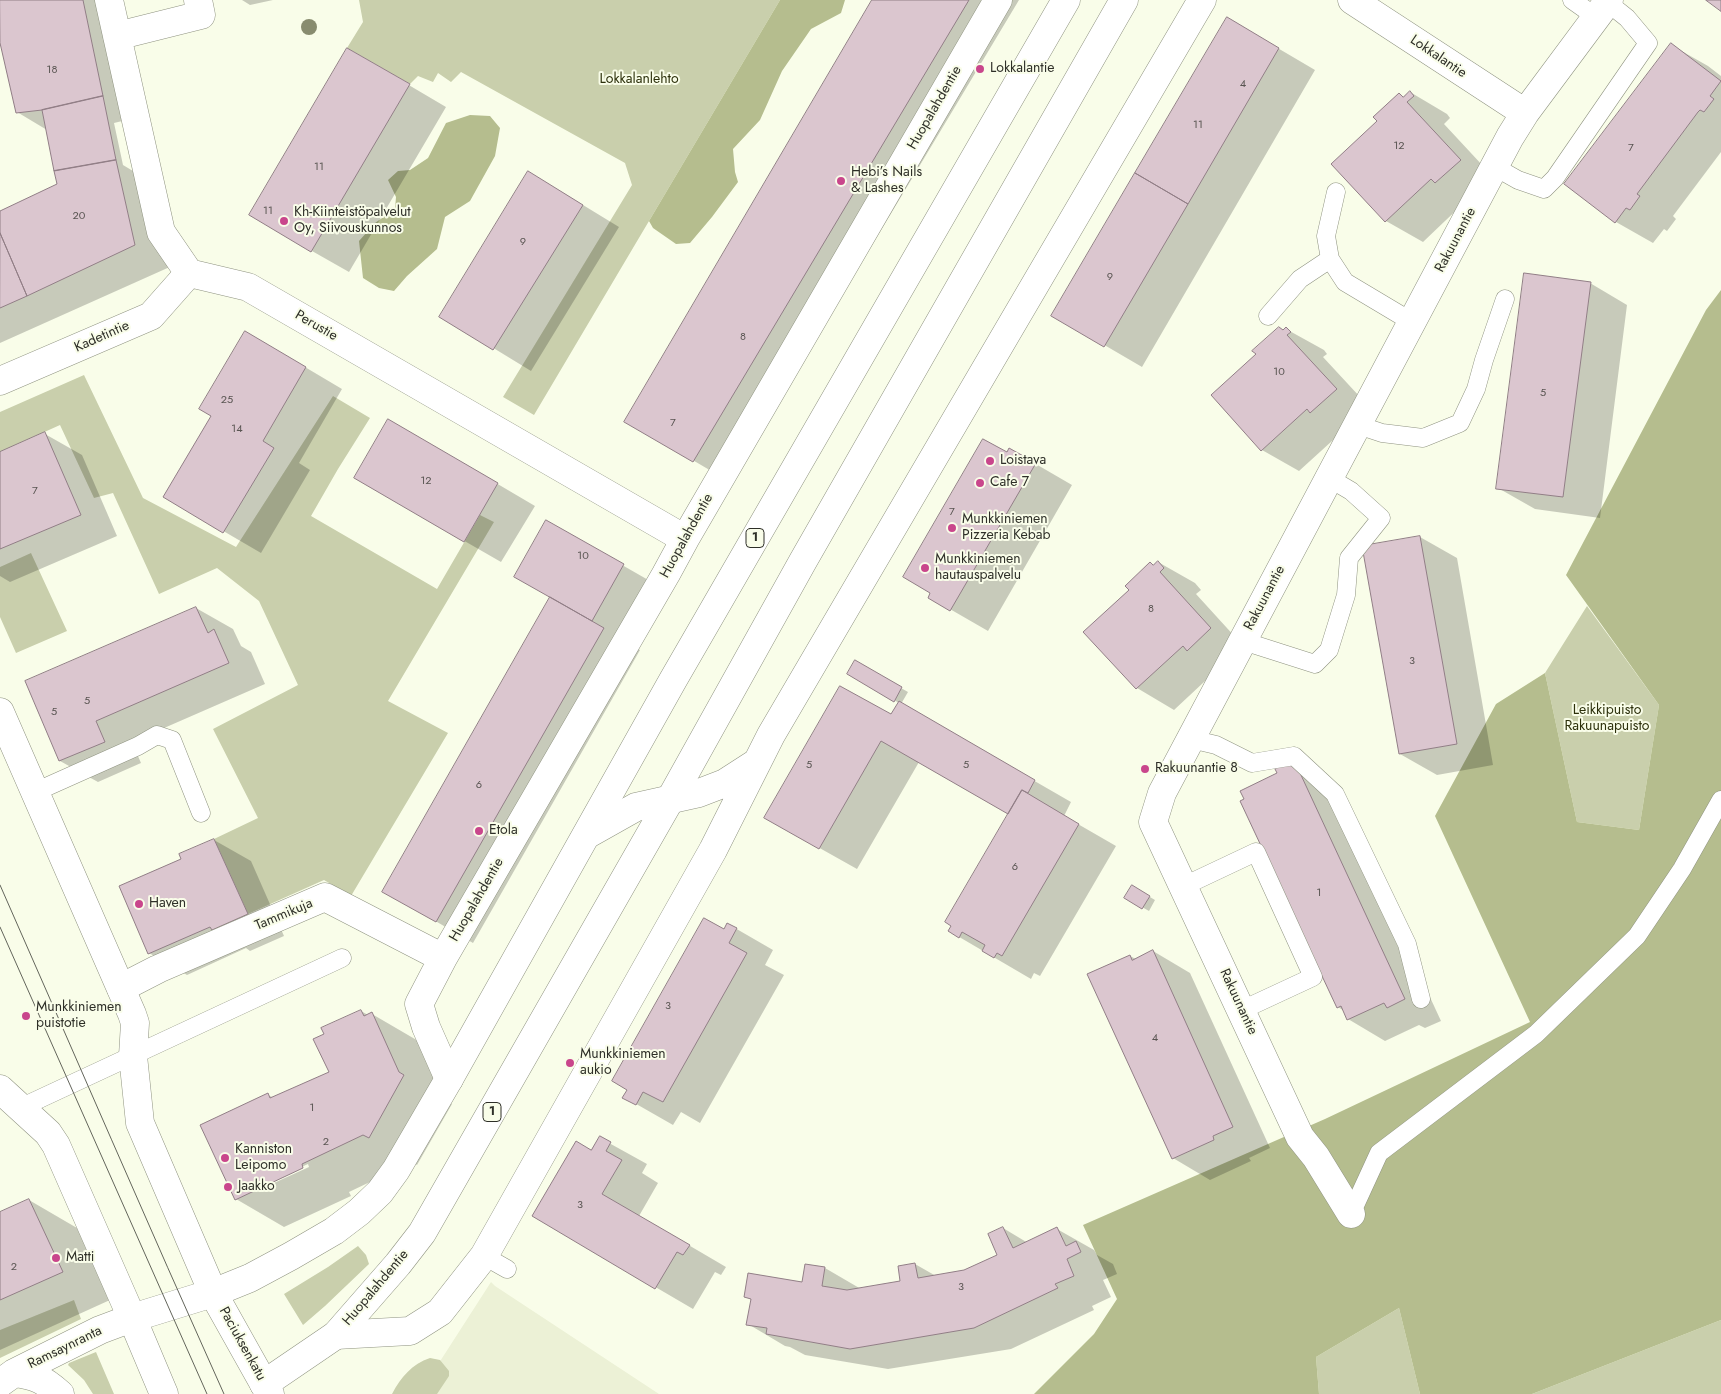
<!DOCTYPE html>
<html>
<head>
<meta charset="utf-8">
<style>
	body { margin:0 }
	canvas { display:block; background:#f9fde9 }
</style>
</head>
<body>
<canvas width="1721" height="1394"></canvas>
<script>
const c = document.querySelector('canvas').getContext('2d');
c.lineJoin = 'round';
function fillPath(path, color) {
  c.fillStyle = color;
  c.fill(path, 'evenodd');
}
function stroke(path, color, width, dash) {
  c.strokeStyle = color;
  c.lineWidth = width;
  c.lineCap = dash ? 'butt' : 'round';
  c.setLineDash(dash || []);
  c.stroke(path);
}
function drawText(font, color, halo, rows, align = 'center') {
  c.font = font + ' Jost,sans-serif';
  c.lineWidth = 4;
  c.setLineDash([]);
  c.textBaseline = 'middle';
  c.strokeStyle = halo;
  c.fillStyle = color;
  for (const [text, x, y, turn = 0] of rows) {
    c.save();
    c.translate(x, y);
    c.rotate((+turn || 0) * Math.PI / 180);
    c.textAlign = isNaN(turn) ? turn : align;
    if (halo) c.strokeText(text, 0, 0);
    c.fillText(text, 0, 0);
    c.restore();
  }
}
fillPath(new Path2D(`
	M 491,1282 L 495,1286 L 659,1394 L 419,1394 Z`), '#ecf1d6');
fillPath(new Path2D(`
	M 359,0 L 780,0 L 534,415 L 503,397 L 632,185 L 625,163 L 461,72 L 451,82 L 438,73 L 433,82 L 418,76 L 410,84 L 347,48 L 363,22 Z
	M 84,375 L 143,498 L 236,547 L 333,396 L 370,418 L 338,469 L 311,516 L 437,589 L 480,515 L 494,522 L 388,701 L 448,733 L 351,896 L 324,880 L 248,914 L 214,839 L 258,818 L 213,729 L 298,685 L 259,601 L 217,568 L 159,594 L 113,493 L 94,498 L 60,425 L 0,452 L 0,412 Z
	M 31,553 L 67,631 L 16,653 L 0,617 L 0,567 Z
	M 1587,606 L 1659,705 L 1639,830 L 1577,822 L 1545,673 Z
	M 358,1246 L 366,1255 L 369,1264 L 325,1306 L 303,1325 L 284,1294 L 328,1267 Z
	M 74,1300 L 81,1319 L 0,1358 L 0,1330 Z
	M 1399,1308 L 1420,1394 L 1319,1394 L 1316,1357 Z
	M 1721,1320 L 1721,1394 L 1532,1394 Z
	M 96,1352 L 114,1394 L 93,1394 L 84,1380 L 68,1365 L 69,1363 Z
	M 430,1358 L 440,1360 L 449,1371 L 449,1376 L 437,1394 L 392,1394 C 401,1377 412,1364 430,1358 Z`), '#c9cfac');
fillPath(new Path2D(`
	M 780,0 L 845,0 L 841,13 L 811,29 L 782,71 L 760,120 L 733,149 L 735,172 L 738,182 L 712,217 L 690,243 L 676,244 L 653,228 L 649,221 Z
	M 470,115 L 490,116 L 500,128 L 495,156 L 470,201 L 445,217 L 437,249 L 407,276 L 394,291 L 379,288 L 363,278 L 359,241 L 375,223 L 395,209 L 396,197 L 388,180 L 398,171 L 410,170 L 428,158 L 446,123 Z
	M 1721,290 L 1721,1320 L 1532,1394 L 1420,1394 L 1399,1308 L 1316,1357 L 1319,1394 L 1034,1394 L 1094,1334 L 1117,1299 L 1083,1225 L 1325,1119 L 1530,1022 L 1435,816 L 1496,704 L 1545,673 L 1577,822 L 1639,830 L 1659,705 L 1566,575 L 1706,310 Z`), '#b5bd8e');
fillPath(new Path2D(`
	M 0,0 L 114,0 L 139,117 L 114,123 L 123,165 L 153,183 L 172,266 L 0,343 L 0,212 L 58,185 L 47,130 L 17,112 L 0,37 Z
	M 242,0 L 273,0 L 250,5 Z
	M 873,0 L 1019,0 L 730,482 L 626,421 Z
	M 1264,40 L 1315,70 L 1142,367 L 1053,315 Z
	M 1671,45 L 1708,66 L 1721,76 L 1721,152 L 1673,216 L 1676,219 L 1667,231 L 1664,229 L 1653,243 L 1616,222 L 1566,184 Z
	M 385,71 L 446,107 L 349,272 L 312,251 Z
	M 1410,92 L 1447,114 L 1450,118 L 1444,124 L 1497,181 L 1467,200 L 1423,242 L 1386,221 L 1379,121 L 1399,94 L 1404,97 Z
	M 565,194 L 619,227 L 531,371 L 441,316 Z
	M 1590,283 L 1627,305 L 1600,518 L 1535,509 L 1498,488 Z
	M 1286,329 L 1324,350 L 1327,354 L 1323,357 L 1373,411 L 1343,431 L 1299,471 L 1262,450 Z
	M 283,354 L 342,389 L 299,463 L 310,470 L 261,553 L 165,497 L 213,416 Z
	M 389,420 L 535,506 L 501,562 L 355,478 Z
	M 45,434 L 82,455 L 117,536 L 10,582 L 0,576 L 0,453 Z
	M 1010,449 L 1072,485 L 988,631 L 929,597 Z
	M 547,522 L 650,581 L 618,637 L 640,650 L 473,943 L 384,891 L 551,597 Z
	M 1420,537 L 1457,558 L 1493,765 L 1437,775 L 1400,754 Z
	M 1158,562 L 1195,583 L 1201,590 L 1196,594 L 1247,650 L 1219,668 L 1174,710 L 1137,688 L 1085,632 Z
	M 196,608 L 233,629 L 241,646 L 251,652 L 265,684 L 132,742 L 141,763 L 98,782 L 60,761 L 26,682 Z
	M 855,662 L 908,692 L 901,704 L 1071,802 L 1064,816 L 1116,846 L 1040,976 L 1034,973 L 1031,979 L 949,931 L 1010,814 L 919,762 L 857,869 L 766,818 L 892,716 L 899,703 L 849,674 Z
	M 1293,762 L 1331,783 L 1441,1021 L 1425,1028 L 1419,1025 L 1385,1041 L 1348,1019 L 1344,1011 L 1338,1007 Z
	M 214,840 L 251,861 L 284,936 L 250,951 L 246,948 L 187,975 L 149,953 L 183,859 Z
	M 1133,887 L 1155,900 L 1149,911 L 1126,898 Z
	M 728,924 L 773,950 L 765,965 L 784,975 L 700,1123 L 681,1112 L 673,1125 L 624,1097 Z
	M 1153,951 L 1190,973 L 1270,1148 L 1249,1158 L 1251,1161 L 1210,1180 L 1173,1158 L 1130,956 L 1136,959 Z
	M 361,1011 L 368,1015 L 372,1014 L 420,1042 L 447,1101 L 452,1104 L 417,1165 L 412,1162 L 349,1192 L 351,1196 L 284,1227 L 236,1199 L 268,1095 L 274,1098 L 331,1073 L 326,1035 ZM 308,1164 L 309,1167 L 263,1188 L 263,1185 Z
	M 600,1138 L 647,1164 L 642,1173 L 658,1183 L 639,1216 L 726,1267 L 721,1275 L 715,1272 L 693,1309 L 534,1216 L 592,1152 Z
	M 29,1200 L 77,1228 L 110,1300 L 0,1350 L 0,1213 Z
	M 1003,1228 L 1028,1243 L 1057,1229 L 1094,1250 L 1097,1255 L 1113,1264 L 1117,1274 L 1103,1280 L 1111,1297 L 1092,1306 L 1094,1310 L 1011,1349 L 888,1369 L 805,1355 L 790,1347 L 785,1346 L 748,1324 L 752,1300 L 746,1297 L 803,1284 L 806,1265 L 825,1268 L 861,1289 L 902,1282 L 915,1264 L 936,1276 L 964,1272 L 999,1255 Z`), '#0003');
const building = new Path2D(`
	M 0,0 L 83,0 L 103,96 L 42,110 L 16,113 L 0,43 Z
	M 872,0 L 969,0 L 693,462 L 624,422 Z
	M 1706,0 L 1721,0 L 1721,11 Z
	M 1227,17 L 1279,48 L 1188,204 L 1135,173 Z
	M 1671,43 L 1721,81 L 1710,96 L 1714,99 L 1704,112 L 1700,110 L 1698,112 L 1637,194 L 1640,196 L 1630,210 L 1626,208 L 1615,223 L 1564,184 Z
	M 347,48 L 410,84 L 311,252 L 249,215 Z
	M 1410,91 L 1414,96 L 1407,102 L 1461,160 L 1435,183 L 1431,179 L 1385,222 L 1331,164 L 1377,121 L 1373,117 L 1399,93 L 1403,97 Z
	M 103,96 L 116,160 L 54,171 L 42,110 Z
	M 116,160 L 135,245 L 27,296 L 0,233 L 0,211 L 57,184 L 54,171 Z
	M 528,171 L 583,205 L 493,350 L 439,317 Z
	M 1135,173 L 1188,204 L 1104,347 L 1051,316 Z
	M 0,233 L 27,296 L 0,308 Z
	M 1524,273 L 1591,282 L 1563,497 L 1496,489 Z
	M 1279,327 L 1283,330 L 1286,327 L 1291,332 L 1287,335 L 1337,389 L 1310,413 L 1307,409 L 1261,451 L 1211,395 L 1256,354 L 1252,351 Z
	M 245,331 L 306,367 L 263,441 L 274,448 L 223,533 L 163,497 L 211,416 L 199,409 Z
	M 388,419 L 498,483 L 464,542 L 354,478 Z
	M 45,432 L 81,515 L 0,549 L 0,452 Z
	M 983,439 L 1007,452 L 1009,448 L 1036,463 L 950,611 L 928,598 L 930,593 L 903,577 Z
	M 546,520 L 624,564 L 592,621 L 514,577 Z
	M 1420,536 L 1457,744 L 1399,754 L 1362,546 Z
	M 1158,561 L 1164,568 L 1160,572 L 1211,628 L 1187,651 L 1183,646 L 1136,689 L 1083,632 L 1129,590 L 1125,586 L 1150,562 L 1153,565 Z
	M 550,597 L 604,628 L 436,922 L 382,892 Z
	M 196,607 L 208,633 L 214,629 L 229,663 L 96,721 L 105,742 L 59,761 L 25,681 Z
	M 855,660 L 902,687 L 894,702 L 847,674 Z
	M 840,686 L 891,714 L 899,701 L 1035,780 L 1028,793 L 1022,790 L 1008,814 L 881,741 L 819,849 L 764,818 Z
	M 1294,760 L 1405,999 L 1387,1008 L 1384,1003 L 1347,1020 L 1341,1006 L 1337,1008 L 1240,801 L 1244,799 L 1240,791 L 1277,773 L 1275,769 Z
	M 1022,790 L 1079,824 L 1002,956 L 997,953 L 994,958 L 982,951 L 985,945 L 962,932 L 959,938 L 948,931 L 951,926 L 945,922 Z
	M 214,839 L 248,914 L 212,930 L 210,927 L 148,954 L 119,886 L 181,859 L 179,854 Z
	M 1132,885 L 1150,896 L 1142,909 L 1124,898 Z
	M 704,918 L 724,929 L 727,923 L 737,928 L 729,943 L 747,953 L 663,1102 L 643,1092 L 636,1105 L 622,1098 L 627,1090 L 612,1081 Z
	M 1153,950 L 1233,1127 L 1213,1136 L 1214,1140 L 1172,1159 L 1087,974 L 1130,955 L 1132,960 Z
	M 361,1010 L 364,1016 L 372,1012 L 399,1072 L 404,1075 L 369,1138 L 363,1135 L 302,1164 L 303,1168 L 235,1200 L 200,1125 L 268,1093 L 270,1098 L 329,1072 L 313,1039 L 324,1034 L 321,1028 Z
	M 600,1136 L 611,1142 L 606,1151 L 622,1160 L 602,1194 L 690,1245 L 683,1255 L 677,1252 L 655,1289 L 532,1216 L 576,1141 L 591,1150 Z
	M 29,1199 L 63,1272 L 0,1300 L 0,1212 Z
	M 1003,1227 L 1013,1248 L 1057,1227 L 1066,1246 L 1076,1241 L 1081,1252 L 1067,1259 L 1074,1276 L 1055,1284 L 1058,1288 L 974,1328 L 850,1349 L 766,1334 L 767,1328 L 746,1325 L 751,1299 L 744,1297 L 748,1273 L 802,1282 L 805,1264 L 825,1267 L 822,1286 L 847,1290 L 900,1281 L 898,1266 L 915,1263 L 918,1278 L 964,1270 L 997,1255 L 988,1234 Z`);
fillPath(building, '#dbc6cf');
stroke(building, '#917e86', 1);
const service = new Path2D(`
	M 1572,0 L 1596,17
	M 1495,167 L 1518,180 L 1544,189 L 1555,178 L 1648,43 L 1627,18 L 1607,2
	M 1336,192 L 1326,236 L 1330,259 L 1345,282 L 1412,322
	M 1268,316 L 1300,279 L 1330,259
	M 1358,425 L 1382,433 L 1423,438 L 1460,423 L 1476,389 L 1484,360 L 1505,299
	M 1243,641 L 1315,664 L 1329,650 L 1346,595 L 1349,558 L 1381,518 L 1351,491 L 1329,478
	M 1191,739 L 1216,745 L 1252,763 L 1294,756 L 1335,794 L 1407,944 L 1421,999
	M 35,792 L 138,746 L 157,735 L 172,740 L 201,813
	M 1184,886 L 1256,852 L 1313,977 L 1242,1010
	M 20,1108 L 342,958
	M 1351,1214 L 1379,1153 L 1536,1034 L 1637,936 L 1682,869 L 1721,800
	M 484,1256 L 507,1269`);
const minor = new Path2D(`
	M 109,0 L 161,232 L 189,273 L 248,287 L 685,539
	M 1352,0 L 1525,113
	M 117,36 L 201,15 L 198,0
	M 0,381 L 151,316 L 189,273
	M 588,834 L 636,807 L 699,793 L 725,783 L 756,763
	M 121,988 L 158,969 L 325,897 L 443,958
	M 449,1079 L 426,1027 L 419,1004 L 443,958 L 666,574 L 685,539 L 998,0
	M 1351,1214 L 1316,1157 L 1300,1137 L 1153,822 L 1162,793 L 1510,137 L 1525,113 L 1609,0
	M 336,1335 L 410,1331 L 440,1312 L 484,1256 L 713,850 L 771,735 L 1202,0`);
const tertiary = new Path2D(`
	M 0,712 L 132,1014 L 135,1023 L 133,1056 L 140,1123 L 213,1293 L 264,1384
	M 0,1089 L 48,1133 L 56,1145 L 132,1318`);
const secondary = new Path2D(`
	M 14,1373 C 36,1376 43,1379 60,1394
	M 0,1383 L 14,1373 L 100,1330 L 132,1318`);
const primary = new Path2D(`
	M 164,1394 L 132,1318 L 213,1293 L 250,1278 L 291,1256 L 334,1231 L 359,1212 L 380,1192 L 396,1170 L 449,1079 L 673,680 L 1066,0
	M 270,1394 L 264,1384 L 336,1335 L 398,1264 L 422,1233 L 671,798 L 803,561 L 1124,0`);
stroke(service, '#8f9381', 19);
stroke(minor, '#8f9381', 29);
stroke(tertiary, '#8f9381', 29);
stroke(secondary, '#8f9381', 29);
stroke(primary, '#8f9381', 29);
stroke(service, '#fff', 18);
stroke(minor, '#fff', 28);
stroke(tertiary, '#fff', 28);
stroke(secondary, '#fff', 28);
stroke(primary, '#fff', 28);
stroke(new Path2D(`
	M 0,885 C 75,1055 148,1225 224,1394
	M 0,927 L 207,1394`), '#63655b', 1);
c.fillStyle = '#888c6f';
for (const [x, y] of [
	[309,27]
]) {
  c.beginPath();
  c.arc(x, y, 8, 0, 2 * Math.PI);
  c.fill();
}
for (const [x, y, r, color] of [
	[980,69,5,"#c9468c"],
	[841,181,5,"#c9468c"],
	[284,221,5,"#c9468c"],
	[990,461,5,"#c9468c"],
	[980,483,5,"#c9468c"],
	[952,528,5,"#c9468c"],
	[925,568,5,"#c9468c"],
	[1145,769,5,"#c9468c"],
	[479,831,5,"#c9468c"],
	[139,904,5,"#c9468c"],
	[26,1016,5,"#c9468c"],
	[570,1063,5,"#c9468c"],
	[225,1158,5,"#c9468c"],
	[228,1187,5,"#c9468c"],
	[56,1258,5,"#c9468c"]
]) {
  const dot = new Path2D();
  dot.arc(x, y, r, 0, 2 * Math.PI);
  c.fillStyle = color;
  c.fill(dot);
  stroke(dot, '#f9fde9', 2);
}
drawText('11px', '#595552', null, [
	["18",52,70],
	["4",1243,84],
	["11",1198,125],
	["12",1399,146],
	["7",1631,148],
	["11",319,167],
	["11",268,211],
	["20",79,216],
	["9",523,242],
	["9",1110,277],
	["8",743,337],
	["10",1279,372],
	["5",1543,393],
	["25",227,400],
	["7",673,423],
	["14",237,429],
	["12",426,481],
	["7",35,491],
	["7",952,512],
	["10",583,556],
	["8",1151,609],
	["3",1412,661],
	["5",87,701],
	["5",54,712],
	["5",809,765],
	["5",966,765],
	["6",479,785],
	["6",1015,867],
	["1",1319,893],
	["3",668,1006],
	["4",1155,1038],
	["1",312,1108],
	["2",326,1142],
	["3",580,1205],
	["2",14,1267],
	["3",961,1287]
]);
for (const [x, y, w] of [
	[755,538,18],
	[492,1112,18]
]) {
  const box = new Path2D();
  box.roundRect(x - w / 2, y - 9.5, w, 19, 4);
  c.fillStyle = '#f9fde9';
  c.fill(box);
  stroke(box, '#2e2f28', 1);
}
drawText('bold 12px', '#2e2f28', null, [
	["1",755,538],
	["1",492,1112]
]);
drawText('14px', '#2e2f28', '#f9fde9', [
	["Lokkalantie",1438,57,34],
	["Huopalahdentie",935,108,-60],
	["Rakuunantie",1456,240,-62],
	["Perustie",316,326,30],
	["Kadetintie",102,337,-24],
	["Huopalahdentie",687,536,-61],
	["Rakuunantie",1265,598,-62],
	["Huopalahdentie",477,900,-60],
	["Tammikuja",284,915,-23],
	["Rakuunantie",1238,1002,65],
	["Huopalahdentie",376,1288,-50],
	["Paciuksenkatu",242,1344,61],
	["Ramsaynranta",65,1348,-26]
]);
drawText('14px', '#2e2f28', '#f9fde9', [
	["Lokkalantie",990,69],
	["Hebi’s Nails",851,173],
	["& Lashes",851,189],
	["Kh-Kiinteistöpalvelut",294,213],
	["Oy, Siivouskunnos",294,229],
	["Loistava",1000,461],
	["Cafe 7",990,483],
	["Munkkiniemen",962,520],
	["Pizzeria Kebab",962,536],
	["Munkkiniemen",935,560],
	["hautauspalvelu",935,576],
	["Rakuunantie 8",1155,769],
	["Etola",489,831],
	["Haven",149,904],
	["Munkkiniemen",36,1008],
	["puistotie",36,1024],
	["Munkkiniemen",580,1055],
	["aukio",580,1071],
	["Kanniston",235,1150],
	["Leipomo",235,1166],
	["Jaakko",238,1187],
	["Matti",66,1258]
], 'left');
drawText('14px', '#2c300b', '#f9fde9', [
	["Lokkalanlehto",639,80],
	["Leikkipuisto",1607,711],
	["Rakuunapuisto",1607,727]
]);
</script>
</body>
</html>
